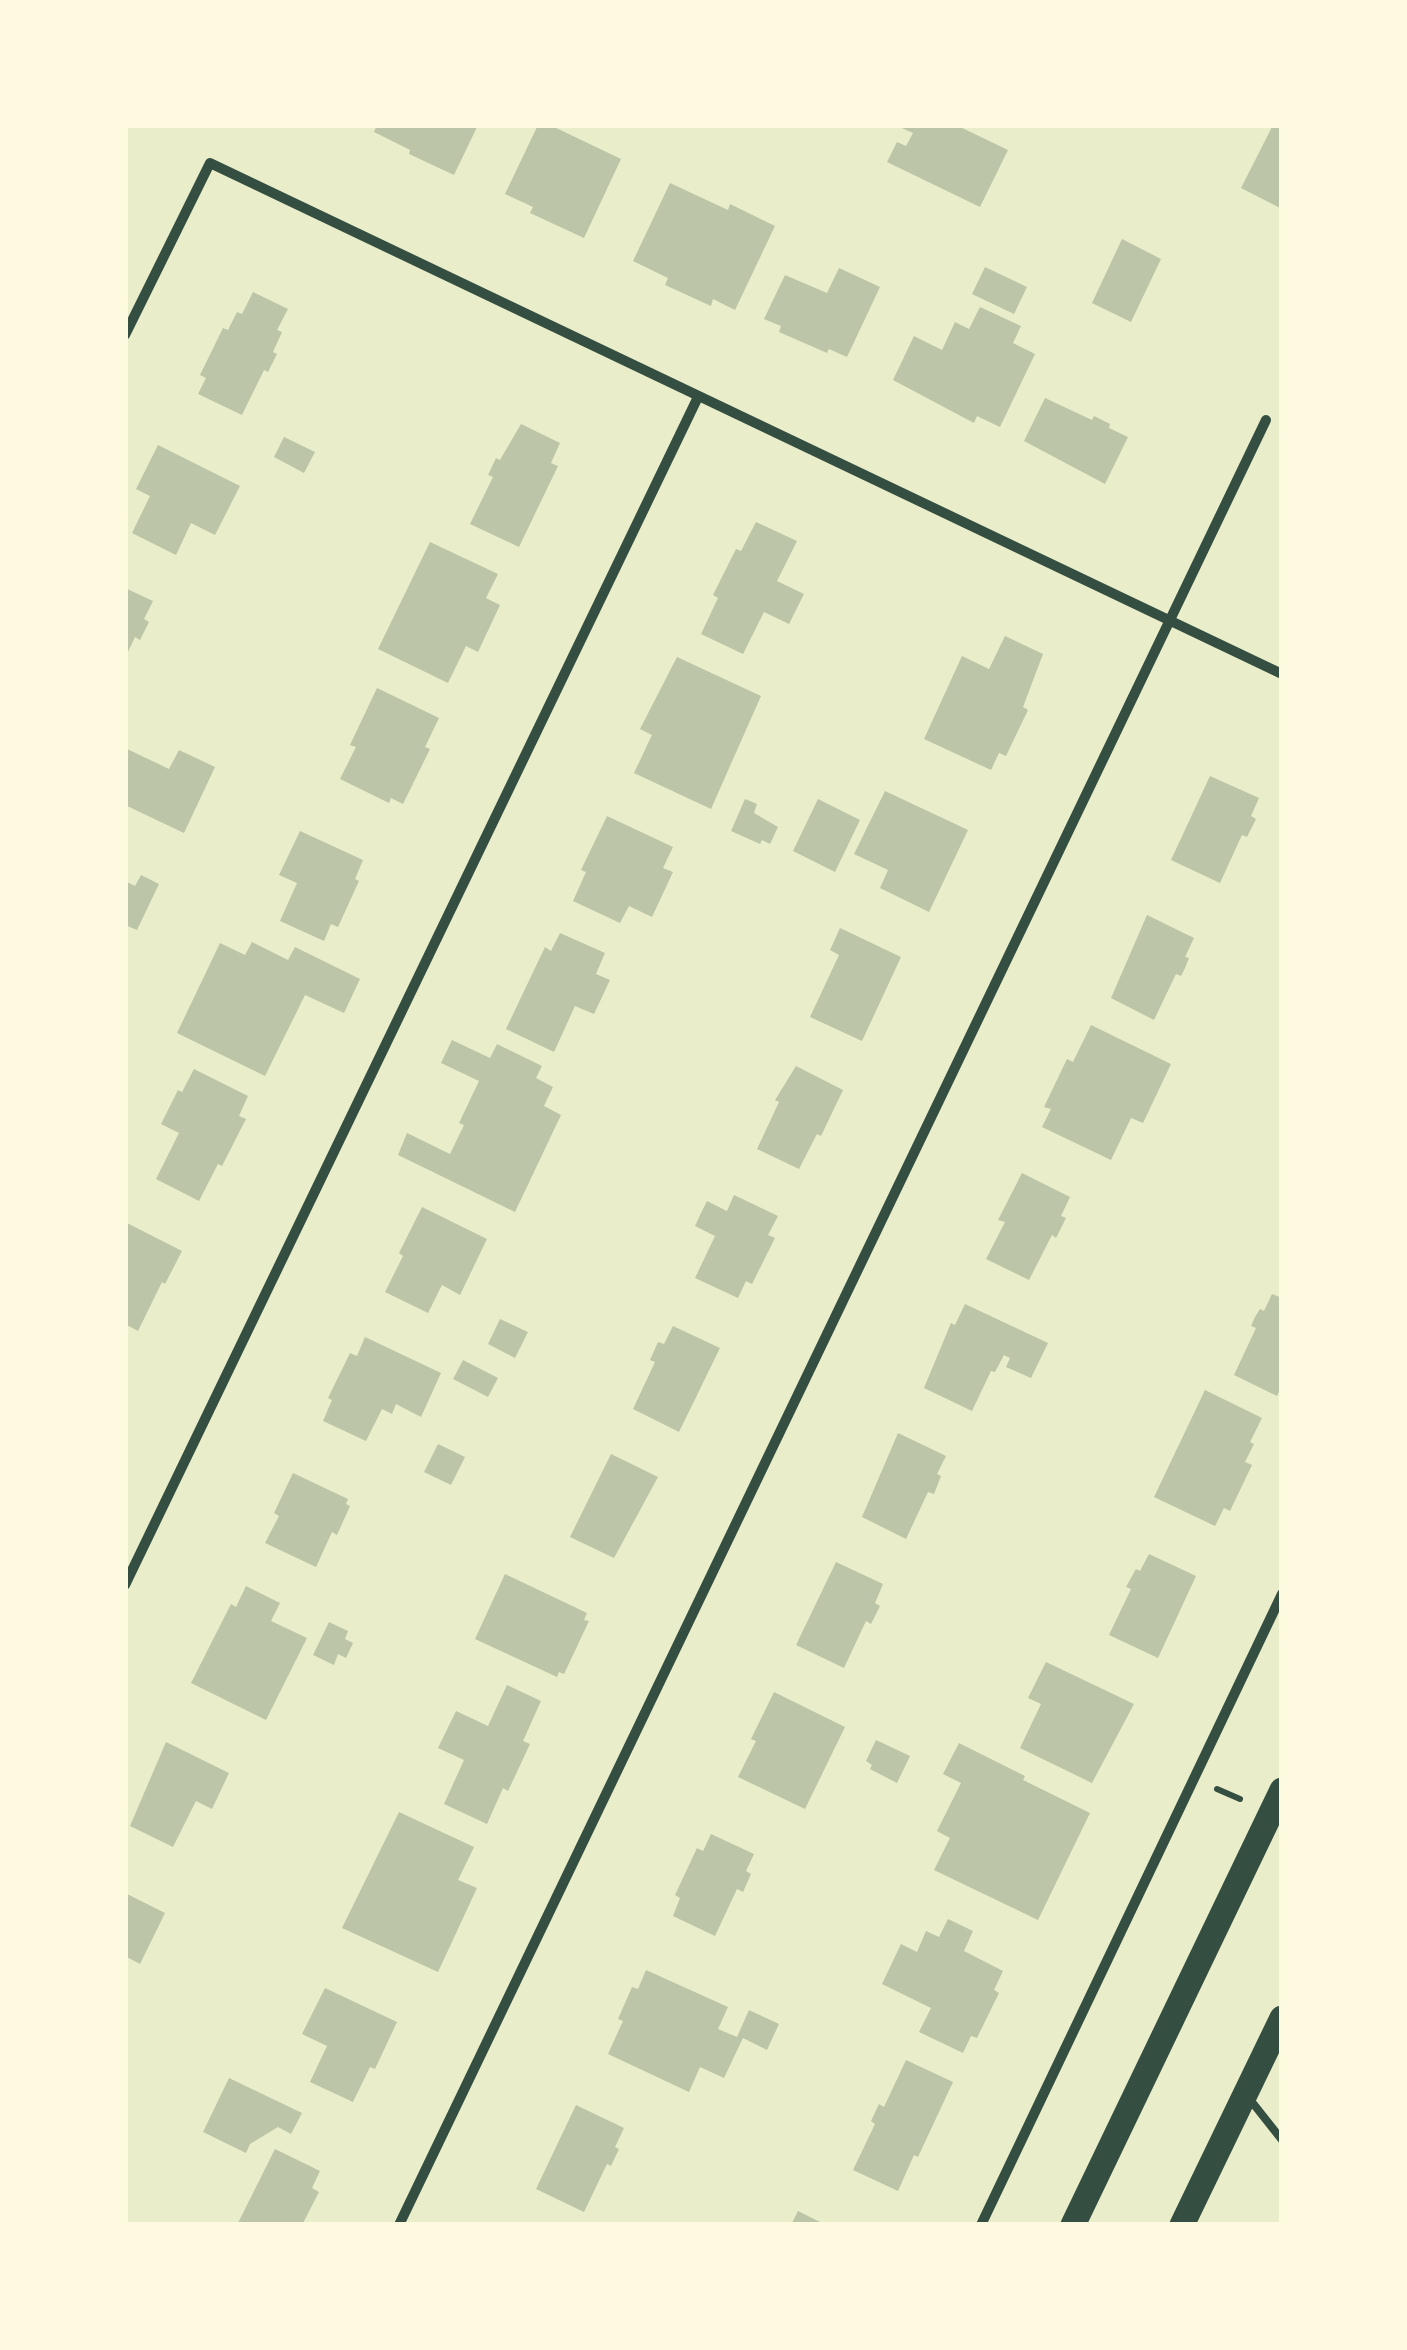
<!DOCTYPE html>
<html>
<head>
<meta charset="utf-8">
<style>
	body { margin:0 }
	#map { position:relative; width:1407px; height:2350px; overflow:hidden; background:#e9edc9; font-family:Raleway,sans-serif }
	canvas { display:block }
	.frame { position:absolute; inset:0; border:128px solid #fefae0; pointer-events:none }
</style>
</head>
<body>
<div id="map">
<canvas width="1407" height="2350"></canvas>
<div class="frame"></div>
</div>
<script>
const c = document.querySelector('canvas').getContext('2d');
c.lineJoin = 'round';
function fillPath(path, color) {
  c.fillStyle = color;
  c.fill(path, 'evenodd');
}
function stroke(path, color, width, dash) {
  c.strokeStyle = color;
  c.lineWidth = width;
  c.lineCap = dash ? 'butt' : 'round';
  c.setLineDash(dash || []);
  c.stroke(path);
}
fillPath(new Path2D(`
	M 377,125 L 478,125 L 454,175 L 409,154 L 410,150 L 374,132 Z
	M 538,125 L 550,125 L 621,159 L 584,238 L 530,213 L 533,207 L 505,194 Z
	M 895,125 L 956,125 L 1008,150 L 980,207 L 887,162 L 897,142 L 906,146 L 913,133 Z
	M 1273,125 L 1282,125 L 1282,209 L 1241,188 Z
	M 670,183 L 728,210 L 730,204 L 775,226 L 735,310 L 713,299 L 711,306 L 665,285 L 668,278 L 633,261 Z
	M 1122,239 L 1161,259 L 1131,322 L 1092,303 Z
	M 985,267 L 1027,287 L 1014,314 L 972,294 Z
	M 839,268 L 880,287 L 847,357 L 829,349 L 827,353 L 779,332 L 781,326 L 764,319 L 785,275 L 827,293 Z
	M 253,292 L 288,309 L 277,330 L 282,332 L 273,352 L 277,354 L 268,372 L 264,370 L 242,415 L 198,394 L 206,378 L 200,375 L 223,328 L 228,330 L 237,312 L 242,314 Z
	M 980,307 L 1021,326 L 1013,343 L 1035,354 L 1000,427 L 977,416 L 974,423 L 893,380 L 914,336 L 942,350 L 955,322 L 969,329 Z
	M 1045,398 L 1092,420 L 1094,416 L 1110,424 L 1109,428 L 1128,437 L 1105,484 L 1024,441 Z
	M 521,424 L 560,443 L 551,463 L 558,466 L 519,547 L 470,524 L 493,477 L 488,475 L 496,458 L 500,460 Z
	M 284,437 L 315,452 L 304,473 L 274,457 Z
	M 158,445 L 240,486 L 215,535 L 191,523 L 176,555 L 132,533 L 150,496 L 136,489 Z
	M 756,522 L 797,541 L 777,581 L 804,594 L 789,624 L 764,612 L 743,654 L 701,634 L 718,598 L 713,595 L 736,549 L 741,551 Z
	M 430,542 L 498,574 L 486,598 L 500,605 L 478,652 L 466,646 L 448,683 L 378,649 Z
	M 125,588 L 153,601 L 144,619 L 149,622 L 140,640 L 135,637 L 125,658 Z
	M 1005,636 L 1043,654 L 1023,707 L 1028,710 L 1006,756 L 999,753 L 991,770 L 924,739 L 962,656 L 989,669 Z
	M 677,657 L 761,696 L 711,809 L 634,773 L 652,735 L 640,729 Z
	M 377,688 L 439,718 L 425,747 L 430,749 L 403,804 L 391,798 L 389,803 L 340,779 L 356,747 L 350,745 Z
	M 125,748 L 169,769 L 179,750 L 215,767 L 184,833 L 125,805 Z
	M 1210,776 L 1259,798 L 1251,816 L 1256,819 L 1247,837 L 1242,835 L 1220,883 L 1171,860 Z
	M 885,791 L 968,830 L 929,912 L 880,888 L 888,870 L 854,854 Z
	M 745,799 L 757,804 L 754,813 L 778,827 L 770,844 L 762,840 L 760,844 L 731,831 Z
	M 818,799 L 860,820 L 835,872 L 793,851 Z
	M 607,816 L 673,847 L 663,868 L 673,872 L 652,917 L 629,906 L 620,923 L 573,901 L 586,872 L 581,870 Z
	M 300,831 L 363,860 L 355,879 L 359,881 L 338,927 L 331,924 L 324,941 L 280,921 L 297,883 L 279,875 Z
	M 141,875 L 159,884 L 137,930 L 125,925 L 125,881 L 135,886 Z
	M 1147,915 L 1194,938 L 1185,957 L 1189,958 L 1185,968 L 1181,976 L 1176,974 L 1154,1020 L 1111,998 Z
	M 840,928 L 901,957 L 862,1041 L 810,1017 L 839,955 L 830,950 Z
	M 560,933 L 605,953 L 596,974 L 610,980 L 594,1014 L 575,1006 L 554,1052 L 506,1029 L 545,947 L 551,951 Z
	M 252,942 L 288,960 L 295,947 L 360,979 L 344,1013 L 305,995 L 265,1076 L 177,1033 L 220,943 L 245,955 Z
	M 1091,1025 L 1171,1064 L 1143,1123 L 1131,1118 L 1111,1160 L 1042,1127 L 1051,1109 L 1044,1107 L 1067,1059 L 1073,1062 Z
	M 452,1040 L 490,1058 L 497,1044 L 542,1066 L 536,1078 L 553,1087 L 544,1106 L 561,1115 L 515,1212 L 398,1155 L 407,1133 L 450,1154 L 464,1125 L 459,1123 L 479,1081 L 441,1063 Z
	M 796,1066 L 843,1090 L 821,1136 L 817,1134 L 799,1169 L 757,1149 L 779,1102 L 775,1100 Z
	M 194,1069 L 248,1096 L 239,1116 L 246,1119 L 222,1166 L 218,1164 L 199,1201 L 156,1179 L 179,1133 L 161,1124 L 178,1090 L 182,1092 Z
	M 1022,1173 L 1070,1197 L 1061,1216 L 1066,1218 L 1056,1238 L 1052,1235 L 1029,1280 L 986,1259 L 1005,1222 L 998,1220 Z
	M 734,1195 L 778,1216 L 768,1235 L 775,1238 L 752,1284 L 746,1281 L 738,1298 L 695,1278 L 715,1236 L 695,1226 L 701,1213 L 707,1201 L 727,1211 Z
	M 422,1207 L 487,1239 L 460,1295 L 442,1285 L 428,1313 L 385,1292 L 403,1256 L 399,1253 Z
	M 125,1222 L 182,1251 L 165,1284 L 162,1282 L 138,1331 L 125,1324 Z
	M 1272,1294 L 1282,1298 L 1282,1385 L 1277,1396 L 1234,1375 L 1256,1328 L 1251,1326 L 1255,1317 L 1260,1309 L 1264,1311 Z
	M 965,1304 L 1048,1343 L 1031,1378 L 1006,1367 L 1010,1358 L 1004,1355 L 995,1372 L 991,1371 L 972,1411 L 924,1388 L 951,1323 L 955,1325 Z
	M 500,1319 L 528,1332 L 515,1358 L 488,1344 Z
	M 673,1326 L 720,1348 L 679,1432 L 633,1409 L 655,1362 L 650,1360 L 658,1342 L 664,1344 Z
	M 365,1337 L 441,1373 L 421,1417 L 396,1404 L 392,1414 L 382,1409 L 366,1441 L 323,1421 L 332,1400 L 328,1398 L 350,1353 L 357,1356 Z
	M 463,1360 L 498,1378 L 488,1397 L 453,1379 Z
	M 1205,1390 L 1262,1418 L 1250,1442 L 1254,1444 L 1245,1462 L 1252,1465 L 1230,1511 L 1224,1508 L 1215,1526 L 1154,1497 Z
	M 898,1433 L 946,1456 L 937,1474 L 941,1476 L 934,1494 L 928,1492 L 906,1539 L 862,1517 Z
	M 438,1444 L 465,1457 L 451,1485 L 424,1472 Z
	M 611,1454 L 658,1477 L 614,1558 L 570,1537 Z
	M 293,1473 L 348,1499 L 346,1504 L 350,1506 L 337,1535 L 332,1532 L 316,1567 L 265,1543 L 279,1516 L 274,1513 Z
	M 1149,1554 L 1196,1576 L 1158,1658 L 1109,1635 L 1131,1589 L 1126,1587 L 1136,1569 L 1140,1571 Z
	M 836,1562 L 883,1584 L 875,1603 L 880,1606 L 871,1624 L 866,1621 L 844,1668 L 796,1645 Z
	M 505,1574 L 587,1613 L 584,1620 L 589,1621 L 564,1674 L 559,1672 L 557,1677 L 475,1639 Z
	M 246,1586 L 280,1603 L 271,1621 L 307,1638 L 266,1720 L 191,1683 L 231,1604 L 236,1607 Z
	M 329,1622 L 348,1631 L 345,1639 L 353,1643 L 346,1658 L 338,1654 L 334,1665 L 313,1655 Z
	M 1046,1662 L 1134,1704 L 1092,1783 L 1020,1748 L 1041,1704 L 1028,1698 Z
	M 507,1685 L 541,1701 L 523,1741 L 530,1744 L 508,1791 L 503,1788 L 487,1824 L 444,1804 L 464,1760 L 438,1748 L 456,1711 L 488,1726 Z
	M 774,1692 L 845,1727 L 805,1809 L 738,1777 L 756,1741 L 751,1739 Z
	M 876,1740 L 910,1756 L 897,1783 L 870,1769 L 872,1765 L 866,1761 Z
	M 166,1742 L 229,1773 L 212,1809 L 196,1801 L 173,1847 L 130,1826 Z
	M 959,1743 L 1025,1776 L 1023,1780 L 1090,1813 L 1038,1920 L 934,1870 L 950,1838 L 937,1831 L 961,1783 L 943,1774 Z
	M 399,1812 L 474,1847 L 458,1880 L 477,1888 L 438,1972 L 342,1928 Z
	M 711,1834 L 754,1854 L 746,1871 L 751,1874 L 743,1892 L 737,1889 L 715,1936 L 673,1916 L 680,1898 L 675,1895 L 697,1848 L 703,1851 Z
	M 125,1893 L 165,1913 L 140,1964 L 125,1956 Z
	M 948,1919 L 973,1931 L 964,1951 L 1003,1971 L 994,1990 L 999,1993 L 977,2038 L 971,2036 L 963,2053 L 919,2032 L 931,2008 L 882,1984 L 901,1944 L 917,1952 L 926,1931 L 939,1937 Z
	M 646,1970 L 728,2007 L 718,2029 L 737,2037 L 749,2010 L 779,2024 L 767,2050 L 743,2038 L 724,2078 L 700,2067 L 689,2092 L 608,2054 L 623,2021 L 618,2019 L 632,1987 L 638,1989 Z
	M 325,1988 L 397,2022 L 375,2069 L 370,2067 L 353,2102 L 310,2082 L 327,2046 L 302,2034 Z
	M 906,2060 L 953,2082 L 918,2157 L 914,2155 L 898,2191 L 853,2170 L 875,2124 L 871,2121 L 879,2104 L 884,2107 Z
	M 229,2078 L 302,2113 L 291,2134 L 278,2127 L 250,2144 L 246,2153 L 203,2132 Z
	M 576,2105 L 624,2128 L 615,2147 L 619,2149 L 611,2166 L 607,2164 L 584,2212 L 536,2189 Z
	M 275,2149 L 320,2171 L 312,2188 L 319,2192 L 302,2225 L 237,2225 Z
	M 798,2211 L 826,2225 L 791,2225 Z`), '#bcc5a7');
stroke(new Path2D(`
	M 1217,1789 L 1240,1799`), '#344e41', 6);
stroke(new Path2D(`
	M 1248,2097 L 1282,2140`), '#344e41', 8);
stroke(new Path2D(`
	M 125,335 L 210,163 L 1282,674
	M 125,1585 L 698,397
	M 399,2225 L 1266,420
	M 981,2225 L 1282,1594`), '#344e41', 10);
stroke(new Path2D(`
	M 1073,2225 L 1282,1790
	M 1182,2225 L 1282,2018`), '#344e41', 25);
</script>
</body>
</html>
